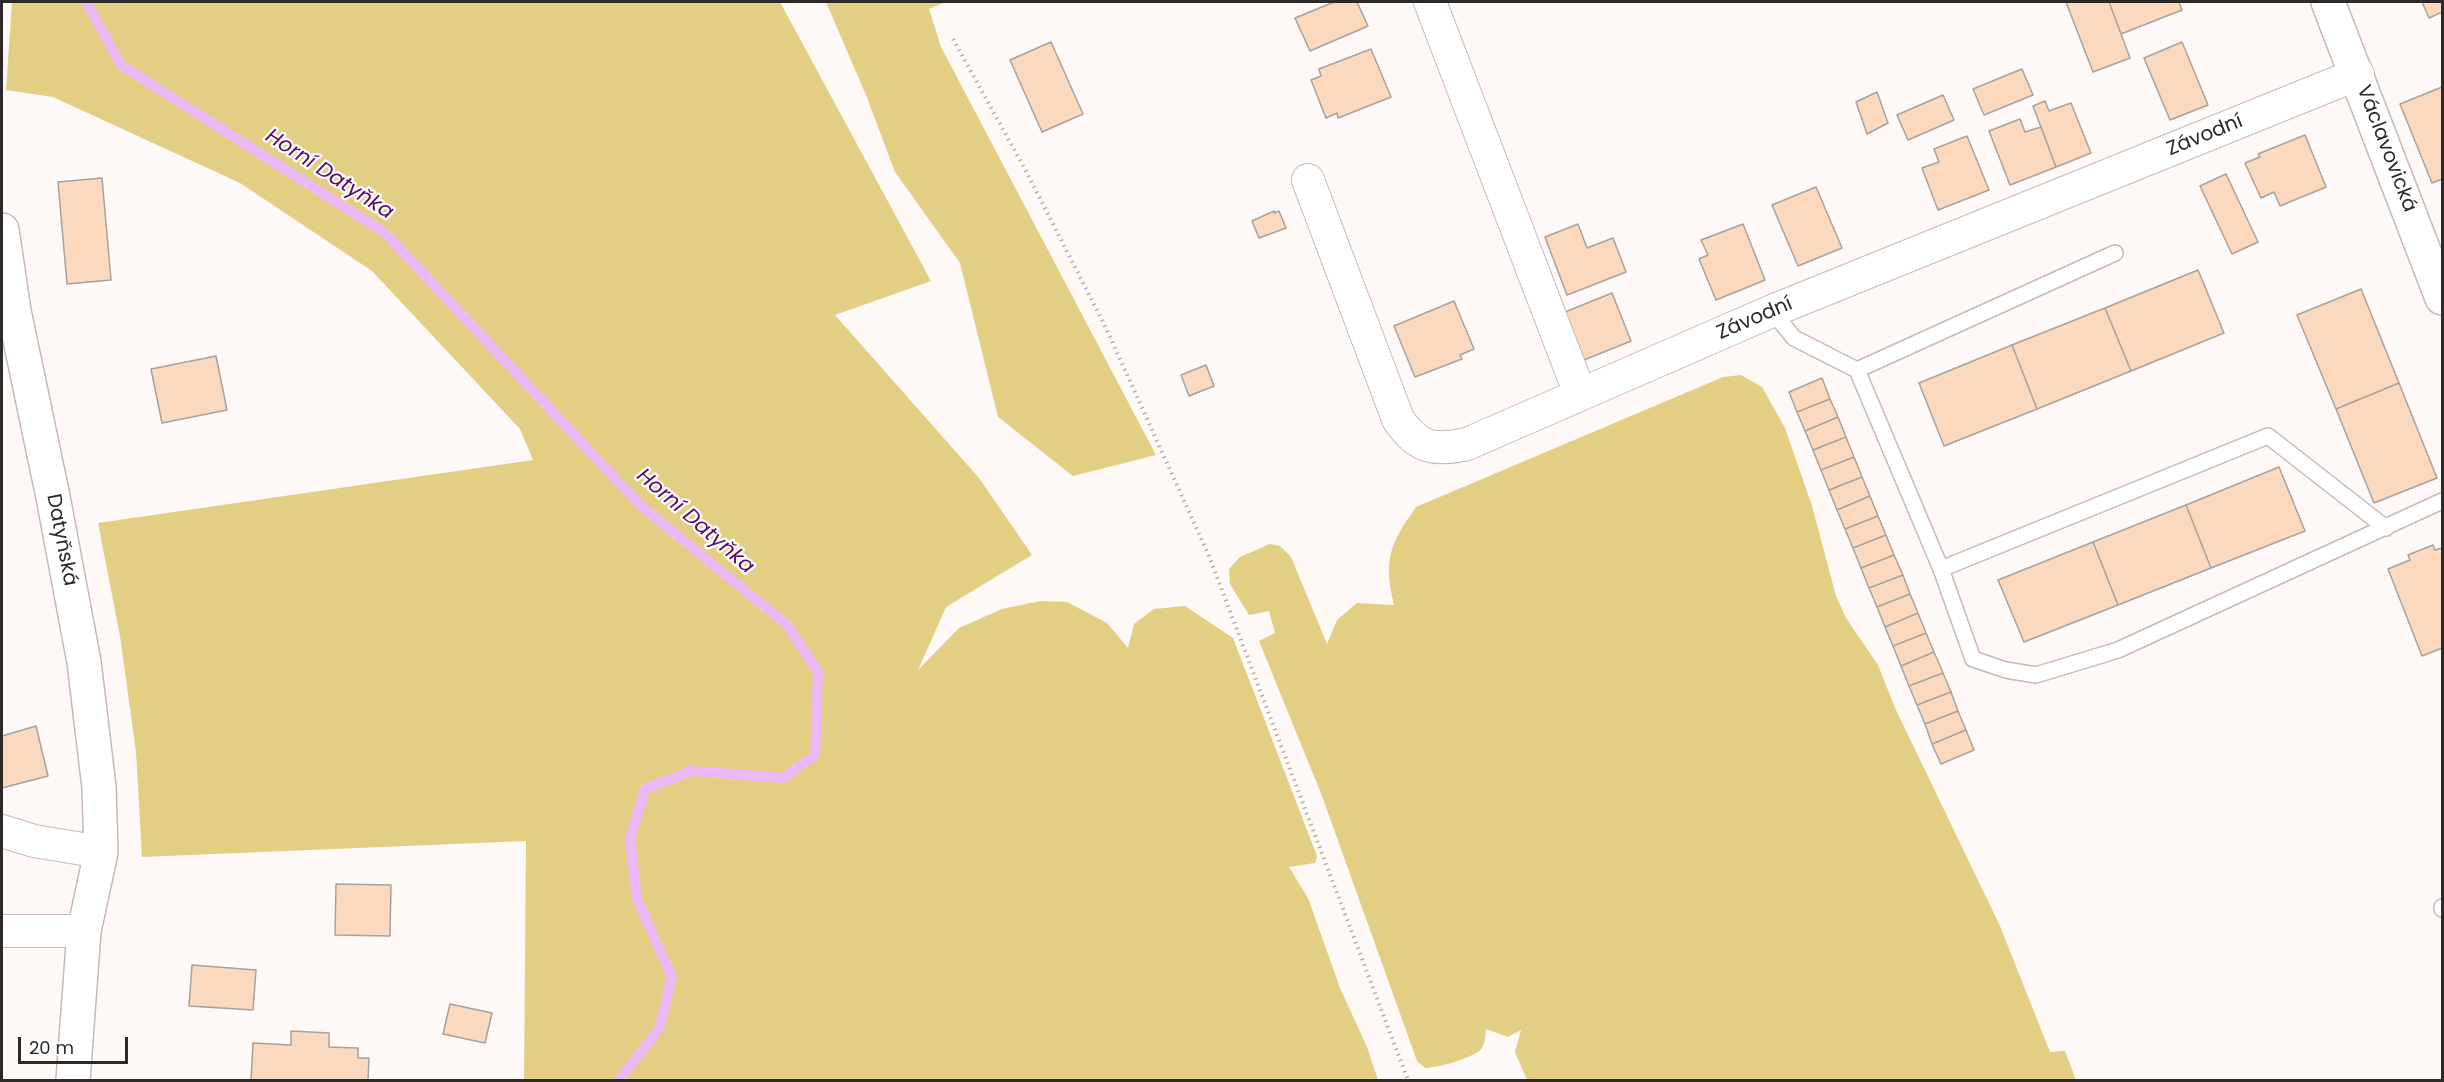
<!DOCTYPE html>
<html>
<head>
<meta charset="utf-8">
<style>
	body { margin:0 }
	#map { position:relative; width:2444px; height:1082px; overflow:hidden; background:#fef8f7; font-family:Poppins,sans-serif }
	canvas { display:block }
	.frame { position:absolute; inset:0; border:3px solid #2c2928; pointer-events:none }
	.scale { position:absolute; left:18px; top:1037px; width:110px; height:27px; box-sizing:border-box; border:3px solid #2c2928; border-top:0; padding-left:8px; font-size:18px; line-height:21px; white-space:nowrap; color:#2c2928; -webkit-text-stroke:4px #fff; paint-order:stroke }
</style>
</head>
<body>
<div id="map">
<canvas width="2444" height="1082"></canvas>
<div class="frame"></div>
<div class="scale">20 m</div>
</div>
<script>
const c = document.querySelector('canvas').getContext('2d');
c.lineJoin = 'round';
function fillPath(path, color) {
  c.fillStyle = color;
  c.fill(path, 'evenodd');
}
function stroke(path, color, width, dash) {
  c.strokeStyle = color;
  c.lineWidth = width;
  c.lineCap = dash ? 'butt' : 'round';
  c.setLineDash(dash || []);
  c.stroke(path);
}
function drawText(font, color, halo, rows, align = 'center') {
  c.font = font + ' Poppins,sans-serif';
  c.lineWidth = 4.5;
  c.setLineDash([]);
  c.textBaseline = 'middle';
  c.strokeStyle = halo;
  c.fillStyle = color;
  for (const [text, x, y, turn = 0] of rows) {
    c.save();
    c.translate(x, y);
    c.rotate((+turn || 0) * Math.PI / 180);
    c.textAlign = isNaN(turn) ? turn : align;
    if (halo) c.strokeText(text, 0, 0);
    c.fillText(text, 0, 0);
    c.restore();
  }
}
fillPath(new Path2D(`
	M 12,2 L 780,2 L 931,281 L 835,315 L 979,478 L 1032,555 L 946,607 L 918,670 L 959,628 L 1002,609 L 1040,601 L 1067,602 L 1107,623 L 1128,648 L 1134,624 L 1154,609 L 1185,606 L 1233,638 L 1317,856 L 1315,863 L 1289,867 L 1308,898 L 1340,988 L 1367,1047 L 1378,1080 L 524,1080 L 526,841 L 142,857 L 136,752 L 120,636 L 98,523 L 533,460 L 520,429 L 372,271 L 240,183 L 53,97 L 6,90 Z
	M 826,2 L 946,2 L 929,9 L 941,47 L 1156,455 L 1073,476 L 998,417 L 960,263 L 895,172 L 866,95 Z
	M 1741,375 L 1762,387 L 1785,428 L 1812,506 L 1836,596 L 1846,618 L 1878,665 L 1895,708 L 2000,926 L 2050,1052 L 2065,1051 L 2076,1080 L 1527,1080 L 1515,1052 L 1521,1030 L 1508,1037 L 1486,1029 C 1485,1037 1486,1045 1479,1051 C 1469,1059 1437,1068 1425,1068 L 1417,1061 L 1322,796 L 1259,641 L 1275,633 L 1269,611 L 1249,615 L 1230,584 L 1229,569 L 1240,557 L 1270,544 L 1280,546 L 1291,557 L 1327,644 L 1337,620 L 1357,603 L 1394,605 C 1383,559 1390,544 1416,507 L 1723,377 Z`), '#e3cf83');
stroke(new Path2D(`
	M 86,2 L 121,65 L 385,233 L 640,505 L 787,625 L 818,672 L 815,755 L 783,778 L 691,771 L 645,789 L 630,839 L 637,899 L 672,977 L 659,1029 L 619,1080`), '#ebb8f8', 10);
const building = new Path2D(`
	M 1334,2 L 1357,2 L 1368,26 L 1310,51 L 1295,18 Z
	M 2066,2 L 2109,2 L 2130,58 L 2093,72 Z
	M 2109,2 L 2179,2 L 2182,10 L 2121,34 Z
	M 2422,2 L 2442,2 L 2442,12 L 2429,18 Z
	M 1051,42 L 1083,114 L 1042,132 L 1010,60 Z
	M 2182,42 L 2208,105 L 2170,120 L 2144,58 Z
	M 1371,49 L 1391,97 L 1338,118 L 1337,113 L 1326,118 L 1311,80 L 1321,76 L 1319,69 Z
	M 2022,69 L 2033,95 L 1984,115 L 1973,89 Z
	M 2442,87 L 2442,179 L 2432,183 L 2400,104 Z
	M 1877,92 L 1888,123 L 1867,134 L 1856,102 Z
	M 1943,95 L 1954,120 L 1908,140 L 1897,115 Z
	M 2045,101 L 2049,111 L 2071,103 L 2091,153 L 2056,167 L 2033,106 Z
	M 2020,119 L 2025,132 L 2041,127 L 2056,167 L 2010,185 L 1989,131 Z
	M 2305,135 L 2326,187 L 2280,206 L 2274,192 L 2261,198 L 2245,163 L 2260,157 L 2258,154 Z
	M 1967,136 L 1989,190 L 1938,210 L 1922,168 L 1939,162 L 1934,149 Z
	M 2226,174 L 2258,242 L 2232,254 L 2200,186 Z
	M 102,178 L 111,280 L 67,284 L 58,182 Z
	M 1816,187 L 1842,248 L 1798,266 L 1772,205 Z
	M 1274,211 L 1274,213 L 1279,211 L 1286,228 L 1259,238 L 1252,221 Z
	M 1578,224 L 1587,248 L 1613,238 L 1626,272 L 1567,295 L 1545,237 Z
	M 1743,224 L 1765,280 L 1716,300 L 1699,259 L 1708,255 L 1701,240 Z
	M 2198,270 L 2224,333 L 2131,371 L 2105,308 Z
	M 2361,289 L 2399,383 L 2336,409 L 2297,315 Z
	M 1612,293 L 1631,341 L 1584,360 L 1565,312 Z
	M 1454,301 L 1474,349 L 1460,355 L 1462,359 L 1415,377 L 1394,326 Z
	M 2105,308 L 2131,371 L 2037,409 L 2012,345 Z
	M 2012,345 L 2037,409 L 1944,446 L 1919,383 Z
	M 216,356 L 227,410 L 162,423 L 151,369 Z
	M 1206,365 L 1214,386 L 1189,396 L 1181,375 Z
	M 1822,378 L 1830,399 L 1797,412 L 1789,392 Z
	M 2399,383 L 2437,478 L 2374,503 L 2336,409 Z
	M 1830,399 L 1838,417 L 1805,431 L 1797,412 Z
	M 1838,417 L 1846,437 L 1813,450 L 1805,431 Z
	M 1846,437 L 1854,457 L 1821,470 L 1813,450 Z
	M 1854,457 L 1862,477 L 1829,490 L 1821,470 Z
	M 2279,467 L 2305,531 L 2211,568 L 2186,505 Z
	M 1862,477 L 1870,496 L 1837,510 L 1829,490 Z
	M 1870,496 L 1878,516 L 1845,529 L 1837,510 Z
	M 2186,505 L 2211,568 L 2118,605 L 2093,542 Z
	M 1878,516 L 1886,535 L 1853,548 L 1845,529 Z
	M 1886,535 L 1894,555 L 1861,568 L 1853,548 Z
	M 2093,542 L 2118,605 L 2024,642 L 1998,580 Z
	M 2433,545 L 2435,550 L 2442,548 L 2442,648 L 2422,656 L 2388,569 L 2410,560 L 2408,555 Z
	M 1894,555 L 1903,575 L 1869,588 L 1861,568 Z
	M 1903,575 L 1910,594 L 1877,607 L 1869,588 Z
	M 1910,594 L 1918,613 L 1885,627 L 1877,607 Z
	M 1918,613 L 1926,633 L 1893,646 L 1885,627 Z
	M 1926,633 L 1934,652 L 1901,666 L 1893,646 Z
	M 1934,652 L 1943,673 L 1909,686 L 1901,666 Z
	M 1943,673 L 1951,692 L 1917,705 L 1909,686 Z
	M 1951,692 L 1958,711 L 1925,724 L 1917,705 Z
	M 1958,711 L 1966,730 L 1932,744 L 1925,724 Z
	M 36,726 L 48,776 L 2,788 L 2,736 Z
	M 1966,730 L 1974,750 L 1941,764 L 1932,744 Z
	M 336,884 L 391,885 L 390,936 L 335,935 Z
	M 192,965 L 256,970 L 253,1010 L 189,1006 Z
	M 450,1004 L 492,1013 L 485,1043 L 443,1034 Z
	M 291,1031 L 329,1033 L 329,1047 L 358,1048 L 358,1058 L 369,1058 L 368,1080 L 251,1080 L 253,1043 L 291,1045 Z`);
fillPath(building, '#fbd9bf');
stroke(building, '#a8a29c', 1.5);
const service = new Path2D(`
	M 1772,311 L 1794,338 L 1857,370 L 1941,569 L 1973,659 L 2006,670 L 2036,675 L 2118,650 L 2442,501
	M 1857,370 L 2115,253
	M 1941,569 L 2268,436 L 2386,528
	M 2442,907 L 2442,909`);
const minor = new Path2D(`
	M 1430,2 L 1580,394
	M 1308,180 L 1398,419 C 1418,449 1434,451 1467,444 L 1772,311 L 2358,74
	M 2,831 L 34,841 L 101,852
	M 2,931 L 84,931`);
const tertiary = new Path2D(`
	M 2328,2 L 2442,298`);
const secondary = new Path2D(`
	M 2,230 L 14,311 L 53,497 L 84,662 L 99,787 L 101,852 L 84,931 L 73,1080`);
stroke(service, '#c4bab9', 18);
stroke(minor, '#c4bab9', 34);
stroke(tertiary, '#c4bab9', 36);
stroke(secondary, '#c4bab9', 36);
stroke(new Path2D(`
	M 953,39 L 1026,171 L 1106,328 L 1209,556 L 1408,1080`), '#b4afae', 4, [1.5, 4.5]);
stroke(service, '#fff', 15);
stroke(minor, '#fff', 32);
stroke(tertiary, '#fff', 33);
stroke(secondary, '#fff', 33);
drawText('20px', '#2c2928', '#fff', [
	["Závodní",2205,136,-22],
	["Václavovická",2386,149,69],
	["Závodní",1755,319,-23],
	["Datyňská",61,540,79]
]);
drawText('italic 21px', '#59086b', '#fff', [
	["Horní Datyňka",329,175,33],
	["Horní Datyňka",695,522,41]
]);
</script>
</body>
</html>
